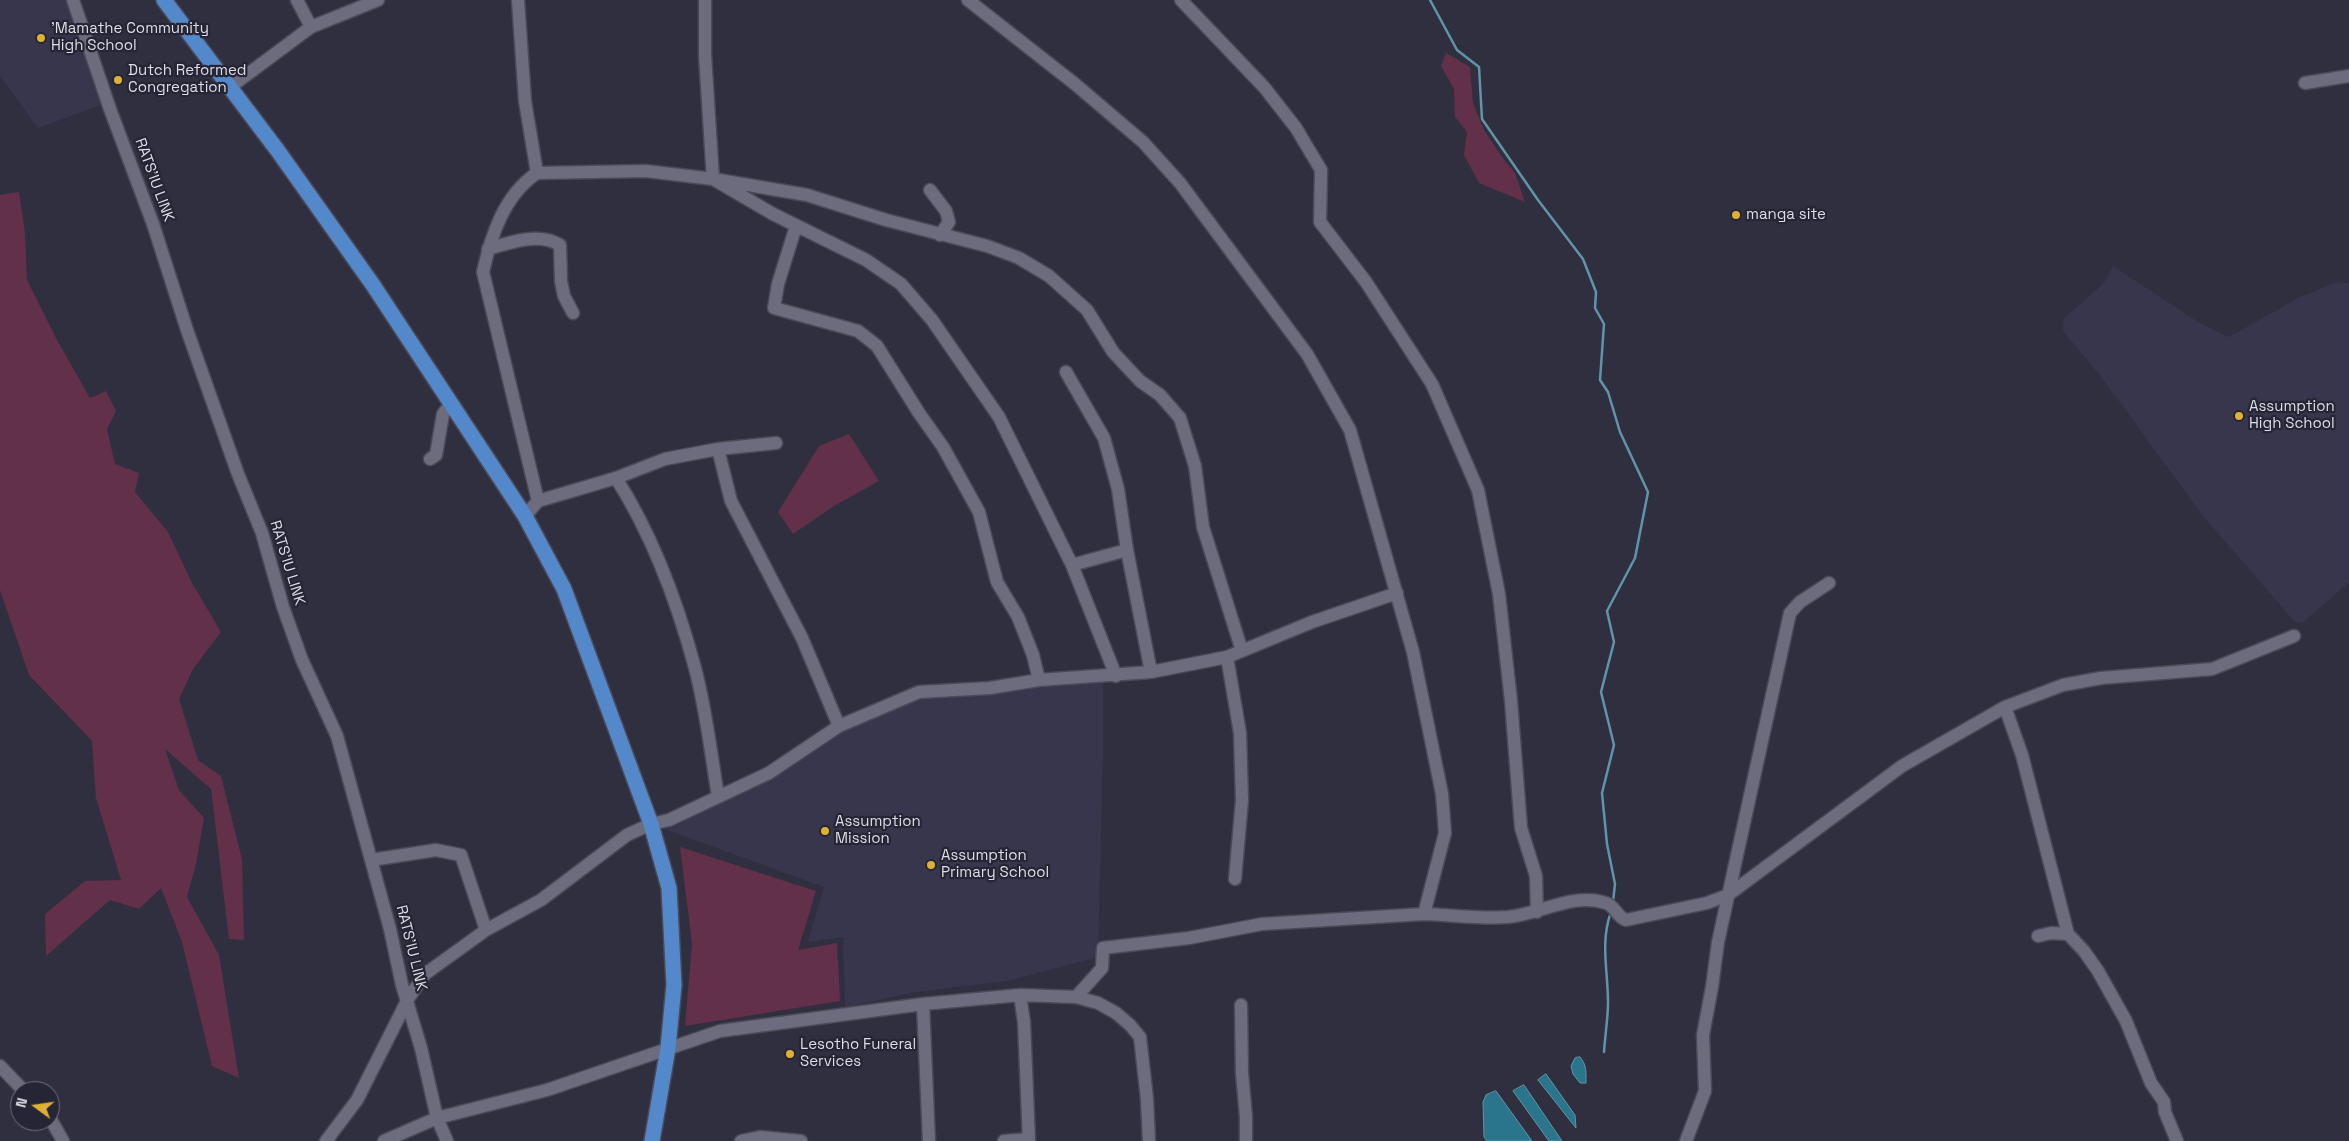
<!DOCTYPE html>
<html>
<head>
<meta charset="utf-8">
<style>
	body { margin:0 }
	#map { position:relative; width:2349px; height:1141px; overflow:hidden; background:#2f2f3f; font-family:"Space Grotesk",sans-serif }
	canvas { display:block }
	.north { position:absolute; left:10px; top:1081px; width:50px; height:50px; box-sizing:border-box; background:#262535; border:1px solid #6f6f7d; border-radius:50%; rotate:284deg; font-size:14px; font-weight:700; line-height:20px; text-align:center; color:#dddde8 }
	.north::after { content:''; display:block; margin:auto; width:18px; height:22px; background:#deb133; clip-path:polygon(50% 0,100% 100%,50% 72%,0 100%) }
</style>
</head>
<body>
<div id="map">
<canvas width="2349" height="1141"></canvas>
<div class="north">N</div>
</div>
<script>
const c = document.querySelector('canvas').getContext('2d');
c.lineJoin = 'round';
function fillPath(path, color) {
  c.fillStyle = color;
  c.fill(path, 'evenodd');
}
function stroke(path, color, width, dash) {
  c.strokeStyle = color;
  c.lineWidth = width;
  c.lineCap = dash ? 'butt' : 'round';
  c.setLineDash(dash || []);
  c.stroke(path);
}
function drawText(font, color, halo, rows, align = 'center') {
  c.font = font + ' "Space Grotesk",sans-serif';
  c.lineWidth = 4.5;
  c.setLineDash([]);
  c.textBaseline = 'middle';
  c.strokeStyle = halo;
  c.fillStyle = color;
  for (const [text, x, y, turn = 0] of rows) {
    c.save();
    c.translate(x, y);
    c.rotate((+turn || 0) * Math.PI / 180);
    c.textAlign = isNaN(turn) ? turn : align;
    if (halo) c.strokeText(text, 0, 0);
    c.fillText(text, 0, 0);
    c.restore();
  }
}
fillPath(new Path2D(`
	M 0,0 L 69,0 L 103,104 L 38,128 L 0,76 Z
	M 2113,266 L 2198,322 L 2229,337 L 2298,298 L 2337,282 L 2349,283 L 2349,582 L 2302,623 L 2294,621 L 2203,516 L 2102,378 L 2063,331 L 2064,318 L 2104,283 Z
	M 1103,682 L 1103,756 L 1098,957 L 1007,981 L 916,992 L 845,1007 L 843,937 L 808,942 L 824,887 L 667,830 L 770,777 L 848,728 L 924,698 Z`), '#37364c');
fillPath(new Path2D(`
	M 1446,53 L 1470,67 L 1473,103 L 1484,130 L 1502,157 L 1515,173 L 1525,202 L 1479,183 L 1464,155 L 1467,132 L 1455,117 L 1454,89 L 1441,66 Z
	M 19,192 L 25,233 L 27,280 L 57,340 L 90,398 L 106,391 L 116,411 L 107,429 L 115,464 L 139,473 L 135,492 L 168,532 L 192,583 L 221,632 L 193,669 L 179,699 L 198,760 L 221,776 L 242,859 L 244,940 L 229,939 L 211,789 L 165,749 L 179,790 L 204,818 L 196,864 L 187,897 L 219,955 L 239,1078 L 212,1066 L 182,942 L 161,888 L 139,909 L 110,900 L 46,956 L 45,914 L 85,881 L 121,880 L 96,798 L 92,741 L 29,675 L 0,590 L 0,195 Z
	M 849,434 L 879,481 L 834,506 L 793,534 L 778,512 L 819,446 Z
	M 680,847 L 816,891 L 798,950 L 837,943 L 840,1001 L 685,1026 L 692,944 Z`), '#623048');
const water = new Path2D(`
	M 1580,1057 C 1587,1065 1586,1073 1586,1083 L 1580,1083 L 1573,1074 L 1571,1066 L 1575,1058 Z
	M 1546,1074 L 1575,1115 L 1576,1128 L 1538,1080 Z
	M 1524,1085 L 1562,1141 L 1549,1141 L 1513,1091 Z
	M 1496,1091 L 1532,1141 L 1487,1141 L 1484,1137 L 1483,1102 L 1486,1095 Z`);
fillPath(water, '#2b758c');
stroke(water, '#6094a8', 1);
stroke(new Path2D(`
	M 1430,0 L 1457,50 L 1479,67 L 1482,119 L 1538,200 L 1583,259 L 1596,292 L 1595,308 L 1604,324 L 1600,380 L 1608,392 L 1620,432 L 1648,492 L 1635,558 L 1607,611 L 1614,642 L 1601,692 L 1614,745 L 1602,793 L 1607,844 L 1615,884 L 1613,902
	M 1604,1052 C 1605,1036 1608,1018 1608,1002 C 1608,971 1600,942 1611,912`), '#6094a8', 2.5);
const minor = new Path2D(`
	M 73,0 L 110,109 L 153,224 L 187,330 L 238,474 L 262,533 L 283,607 L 302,660 L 337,736 L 390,929 L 402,985 L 421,1048 L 437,1118 L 447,1141
	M 297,0 L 311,27
	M 518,0 L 525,101 L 537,173
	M 705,0 L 705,55 L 713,179 L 773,214 L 866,260 L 901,284 L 932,320 L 999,417 L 1072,565 L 1116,676
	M 968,0 L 1075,84 L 1143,142 L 1180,183 L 1307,354 L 1350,430 L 1413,652 L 1442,794 L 1445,833 L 1424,914 L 1262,924 L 1189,938 L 1103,948 L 1102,968 L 1076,997
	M 1181,0 L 1264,87 L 1296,128 L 1321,170 L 1320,222 L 1366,282 L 1432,384 L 1478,490 L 1499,594 L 1511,701 L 1521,828 L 1536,876 L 1537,912
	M 2305,83 L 2349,76
	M 229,88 L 311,27 L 378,0
	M 930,190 L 946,211 L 949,222 L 940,235
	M 796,226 L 778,284 L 774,308 L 858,331 L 877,346 L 919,413 L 943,447 L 979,512 L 997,582 L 1018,617 L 1033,655 L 1039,680
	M 488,249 C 511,242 539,232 560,245 L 561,281 L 564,296 L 573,313
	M 1066,372 L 1104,438 L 1118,489 L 1127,550 L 1072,565
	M 718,449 L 731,501 L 802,638 L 839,726
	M 430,459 L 436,455 L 443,414 L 450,405
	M 616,478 C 653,536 677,601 695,668 C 706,709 711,754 718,796
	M 538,501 L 483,272 C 491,236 504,195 537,173 L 646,171 L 713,179 L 807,195 L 886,220 L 987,246 L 1019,258 L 1049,276 L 1087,310 L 1113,352 L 1140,381 L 1160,395 L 1180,418 L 1195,466 L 1203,527 L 1242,651
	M 525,516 L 538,501 L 616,478 L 665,459 L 718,449 L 776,443
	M 1127,550 L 1151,672
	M 1227,657 L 1240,733 L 1242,800 L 1235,879
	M 2005,707 L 2022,755 L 2068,934 L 2084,951 L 2098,971 L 2126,1021 L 2151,1083 L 2164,1102 L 2165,1112 L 2177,1141
	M 371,860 L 436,850 L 461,855 L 486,930
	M 1424,914 C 1452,915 1480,919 1508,917 C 1540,914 1574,892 1606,903 C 1615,906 1617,917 1626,920 L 1707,903 L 1728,895 L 1902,766 L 2005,707 L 2063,685 L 2101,678 L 2212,669 L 2294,636
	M 2038,936 L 2051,933 L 2068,934
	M 1020,995 L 1024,1022 L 1029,1141
	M 923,1004 L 929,1141
	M 1241,1005 L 1242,1073 L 1246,1117 L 1246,1141
	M 0,1066 L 24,1091
	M 50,1118 L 63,1141
	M 326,1141 L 357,1100 L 408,999 L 425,974 L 486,930 L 541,900 L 627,835 L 651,824 L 669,820 L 769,773 L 839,726 L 919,692 L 990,688 L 1039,680 L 1151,672 L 1227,657 L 1312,622 L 1397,593
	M 384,1141 L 437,1118 L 547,1090 L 720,1031 L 923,1004 L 1020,995 L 1076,997 L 1098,1003 L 1116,1013 L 1130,1025 L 1140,1037 L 1147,1099 L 1149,1141
	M 741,1141 L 760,1137 L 801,1141
	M 1004,1141 L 1029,1139
	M 1686,1141 L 1705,1091 L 1703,1035 L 1712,987 L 1718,942 L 1790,613 L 1800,602 L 1829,583`);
const major = new Path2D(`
	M 164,0 L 278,151 L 373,285 L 525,516 L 564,589 L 651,824 L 669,888 L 674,985 L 668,1048 L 652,1141`);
stroke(minor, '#4b4a58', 15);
stroke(major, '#4b4a58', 18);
stroke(minor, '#6d6c7f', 12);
stroke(major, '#5388cb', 15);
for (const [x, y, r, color] of [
	[41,38,5,"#deb133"],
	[118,80,5,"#deb133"],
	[1736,215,5,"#deb133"],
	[2239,416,5,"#deb133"],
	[825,831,5,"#deb133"],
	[931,865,5,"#deb133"],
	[790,1054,5,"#deb133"]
]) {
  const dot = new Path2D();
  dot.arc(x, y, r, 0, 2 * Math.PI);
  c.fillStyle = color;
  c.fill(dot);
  stroke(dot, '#262535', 2);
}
drawText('15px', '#dddde8', '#262535', [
	["'Mamathe Community",51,29],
	["High School",51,46],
	["Dutch Reformed",128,71],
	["Congregation",128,88],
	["manga site",1746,215],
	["Assumption",2249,407],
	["High School",2249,424],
	["Assumption",835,822],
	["Mission",835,839],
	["Assumption",941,856],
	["Primary School",941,873],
	["Lesotho Funeral",800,1045],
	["Services",800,1062]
], 'left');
drawText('15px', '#dddde8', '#262535', [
	["RATS'IU LINK",154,180,70],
	["RATS'IU LINK",287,563,73],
	["RATS'IU LINK",411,948,76]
]);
</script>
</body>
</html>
